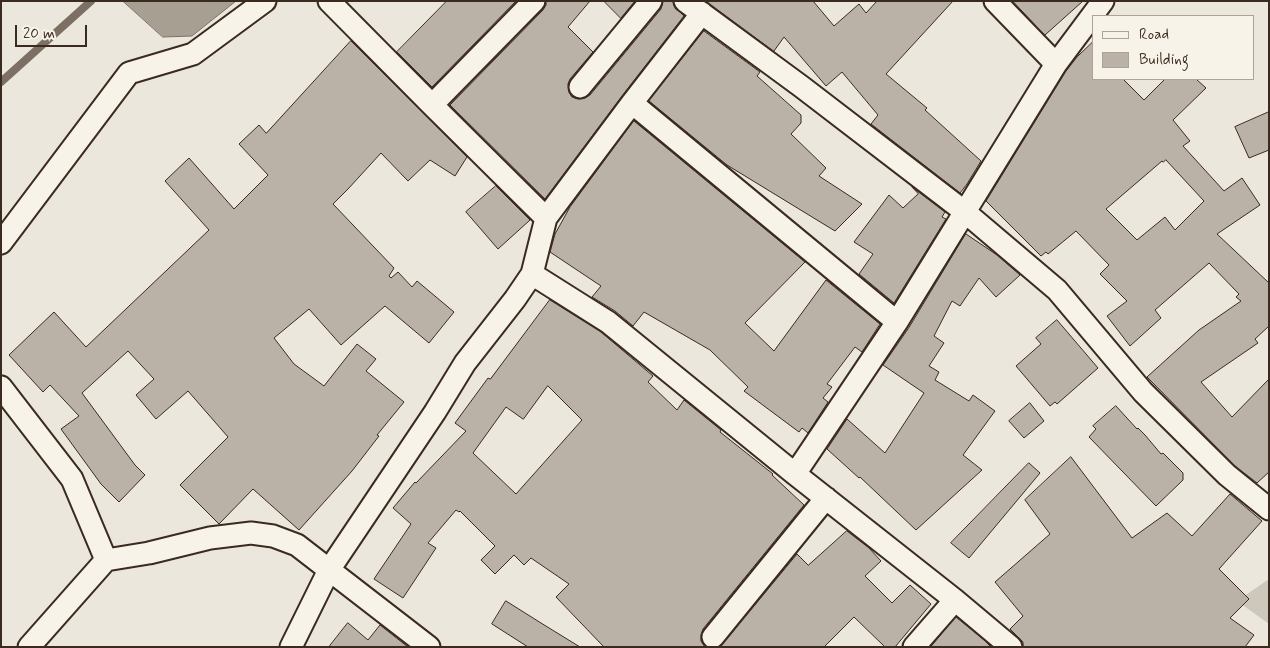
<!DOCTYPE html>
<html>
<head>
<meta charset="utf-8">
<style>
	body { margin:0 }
	#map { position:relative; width:1270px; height:648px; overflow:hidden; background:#ece7dc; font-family:Mynerve,sans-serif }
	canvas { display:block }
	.frame { position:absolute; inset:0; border:2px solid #3b2a1e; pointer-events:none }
	.legend { position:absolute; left:1092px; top:15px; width:162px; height:65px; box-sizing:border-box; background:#f7f3e8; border:1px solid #aca397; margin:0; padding:6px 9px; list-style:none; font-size:15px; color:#3b2a1e }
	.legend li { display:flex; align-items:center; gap:10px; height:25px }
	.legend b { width:25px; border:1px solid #aca397 }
	.scale { position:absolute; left:15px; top:25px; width:72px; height:22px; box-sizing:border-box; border:2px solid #3b2a1e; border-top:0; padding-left:6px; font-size:15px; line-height:18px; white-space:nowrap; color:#3b2a1e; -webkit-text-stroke:4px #f7f3e8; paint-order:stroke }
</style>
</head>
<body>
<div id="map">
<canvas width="1270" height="648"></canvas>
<div class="frame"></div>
<ul class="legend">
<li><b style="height:6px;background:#f7f3e8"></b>Road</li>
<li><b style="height:14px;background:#bab2a7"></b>Building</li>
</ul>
<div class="scale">20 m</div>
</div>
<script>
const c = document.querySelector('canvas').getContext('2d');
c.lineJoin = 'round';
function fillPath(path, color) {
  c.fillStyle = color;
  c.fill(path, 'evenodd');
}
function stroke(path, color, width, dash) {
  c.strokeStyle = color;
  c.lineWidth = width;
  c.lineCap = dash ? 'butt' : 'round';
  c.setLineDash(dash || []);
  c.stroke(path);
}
fillPath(new Path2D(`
	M 1269,579 L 1269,624 L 1237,601 Z`), '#cec8bc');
const water = new Path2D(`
	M 123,1 L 236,1 L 192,36 L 163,37 Z`);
fillPath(water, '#a89f93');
stroke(water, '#7c7064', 1);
stroke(new Path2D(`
	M 1,82 L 91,1`), '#7c7064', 8);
const building = new Path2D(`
	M 447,1 L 516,1 L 432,87 L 397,52 Z
	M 546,1 L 590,1 L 568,27 L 593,52 L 570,79 L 568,84 L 569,92 L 572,97 L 578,99 L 585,98 L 590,95 L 661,9 L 663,1 L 673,1 L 674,6 L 684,16 L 622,96 L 545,199 L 450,105 L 543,10 L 546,5 Z
	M 604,1 L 635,1 L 621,18 Z
	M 706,1 L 813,1 L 834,26 L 859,4 L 866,13 L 877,1 L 953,1 L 886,74 L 927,108 L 925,110 L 981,161 L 967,184 L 960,193 L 871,124 L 878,115 L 842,72 L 826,86 L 784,37 L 774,51 Z
	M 1013,1 L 1083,1 L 1045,35 Z
	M 704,31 L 760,72 L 757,76 L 801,115 L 801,123 L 791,134 L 826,168 L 819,176 L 862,204 L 835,231 L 727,165 L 649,101 Z
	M 351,41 L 467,157 L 455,176 L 430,160 L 408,181 L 381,153 L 348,189 L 333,204 L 394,268 L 389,276 L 391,278 L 398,272 L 412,287 L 417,281 L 454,312 L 429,343 L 385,306 L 341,345 L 309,309 L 274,338 L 294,364 L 324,386 L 357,344 L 376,359 L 366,371 L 404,402 L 377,435 L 379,436 L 352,471 L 299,530 L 253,489 L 219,524 L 180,485 L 228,437 L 188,391 L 156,419 L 136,395 L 154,379 L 128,351 L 82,393 L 135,465 L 145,475 L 119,502 L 101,484 L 61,429 L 79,416 L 50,385 L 43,392 L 9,355 L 54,312 L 86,347 L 209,230 L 165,181 L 189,158 L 234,209 L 268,175 L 239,144 L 259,125 L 266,133 Z
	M 1094,41 L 1094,79 L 1123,79 L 1144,100 L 1165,79 L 1196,79 L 1206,88 L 1173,120 L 1190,141 L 1183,146 L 1224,191 L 1242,178 L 1260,205 L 1217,234 L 1269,283 L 1269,326 L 1255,339 L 1258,343 L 1201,382 L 1232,417 L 1269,379 L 1269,472 L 1257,483 L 1235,466 L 1147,377 L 1199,330 L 1241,301 L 1236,297 L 1239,294 L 1209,263 L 1155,310 L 1161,318 L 1130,346 L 1107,316 L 1127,301 L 1100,274 L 1109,265 L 1076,231 L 1048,254 L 1046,252 L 1041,256 L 986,201 L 1066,71 L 1077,57 ZM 1166,160 L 1204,201 L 1175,230 L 1165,217 L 1137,240 L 1106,209 L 1162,161 L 1163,162 Z
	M 1269,112 L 1269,150 L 1249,158 L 1235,127 Z
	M 634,121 L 805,262 L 745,323 L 774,351 L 826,280 L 880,324 L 862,352 L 855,347 L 827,384 L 832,387 L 823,398 L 828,402 L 808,433 L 802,428 L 799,432 L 744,391 L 748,387 L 710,350 L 644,312 L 633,326 L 615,311 L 592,297 L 601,286 L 550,252 L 555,234 L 570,207 Z
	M 496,186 L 530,220 L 498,249 L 466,212 Z
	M 912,187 L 945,212 L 942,217 L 946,219 L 894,303 L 859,274 L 873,254 L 854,242 L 889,195 L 903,208 L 918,194 Z
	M 966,234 L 997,255 L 1020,275 L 996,297 L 979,278 L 960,306 L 952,301 L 934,336 L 944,343 L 929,366 L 939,372 L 935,380 L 969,401 L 973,395 L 995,411 L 963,455 L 982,470 L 916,530 L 860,477 L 859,478 L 827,449 L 847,419 L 885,453 L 924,393 L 883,365 L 908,329 Z
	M 550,300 L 601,332 L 653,376 L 648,382 L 677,410 L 684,400 L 721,430 L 720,432 L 773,474 L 772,475 L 804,505 L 703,629 L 701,635 L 701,641 L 705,647 L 604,647 L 556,597 L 569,584 L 531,558 L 524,565 L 514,555 L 495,574 L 481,560 L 495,546 L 460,511 L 459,512 L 456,510 L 428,543 L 436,548 L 403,598 L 374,579 L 411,524 L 393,508 L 415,482 L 416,483 L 466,431 L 455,423 L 488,378 L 490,379 ZM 548,386 L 582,420 L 516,494 L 473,453 L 506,407 L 523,419 Z
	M 1057,320 L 1098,368 L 1057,404 L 1055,402 L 1050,406 L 1016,366 L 1041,344 L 1036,338 Z
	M 1030,403 L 1044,421 L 1024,438 L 1009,421 Z
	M 1116,406 L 1137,429 L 1138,428 L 1145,435 L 1161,454 L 1163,453 L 1183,473 L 1183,480 L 1156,506 L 1089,437 L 1096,429 L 1093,426 Z
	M 1071,457 L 1132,538 L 1167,513 L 1192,536 L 1230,494 L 1262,521 L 1219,569 L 1249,599 L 1230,618 L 1254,635 L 1245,647 L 1023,647 L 1023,642 L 1010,629 L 1023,616 L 995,582 L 1050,534 L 1025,500 Z
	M 1029,463 L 1040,473 L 969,558 L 951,543 Z
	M 847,531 L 869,548 L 881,561 L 865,576 L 892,603 L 910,585 L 931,604 L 895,647 L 885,647 L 854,617 L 824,647 L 720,647 L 797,554 L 808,565 Z
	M 506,601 L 541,623 L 580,647 L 528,647 L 492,624 Z
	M 956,617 L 983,639 L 991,647 L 931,647 Z
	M 348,623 L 368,640 L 380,625 L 408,647 L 329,647 Z`);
fillPath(building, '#bab2a7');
stroke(building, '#3b2a1e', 1);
const street = new Path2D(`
	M 329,1 L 432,105 L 546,218
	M 685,1 L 802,87 L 965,212 L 1057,290 L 1143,392 L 1227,475 L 1269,509
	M 995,1 L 1056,64
	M 580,87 L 651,1
	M 632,103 L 897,322
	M 432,105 L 534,1
	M 1,243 L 129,73 L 193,54 L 265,1
	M 532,274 L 546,218 L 632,103 L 702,13
	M 1,387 L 72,479 L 106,560 L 149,553 L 210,538 L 251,533 L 273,536 L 297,545 L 429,647
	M 795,474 L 897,322 L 1056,64 L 1103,1
	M 713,637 L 826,498
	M 29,647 L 106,560
	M 291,647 L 329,570 L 435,412 L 465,363 L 515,299 L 532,274 L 608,322 L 795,474 L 955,600 L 1011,647
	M 914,647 L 955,600`);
stroke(street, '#3b2a1e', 25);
stroke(street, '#f7f3e8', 21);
</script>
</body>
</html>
